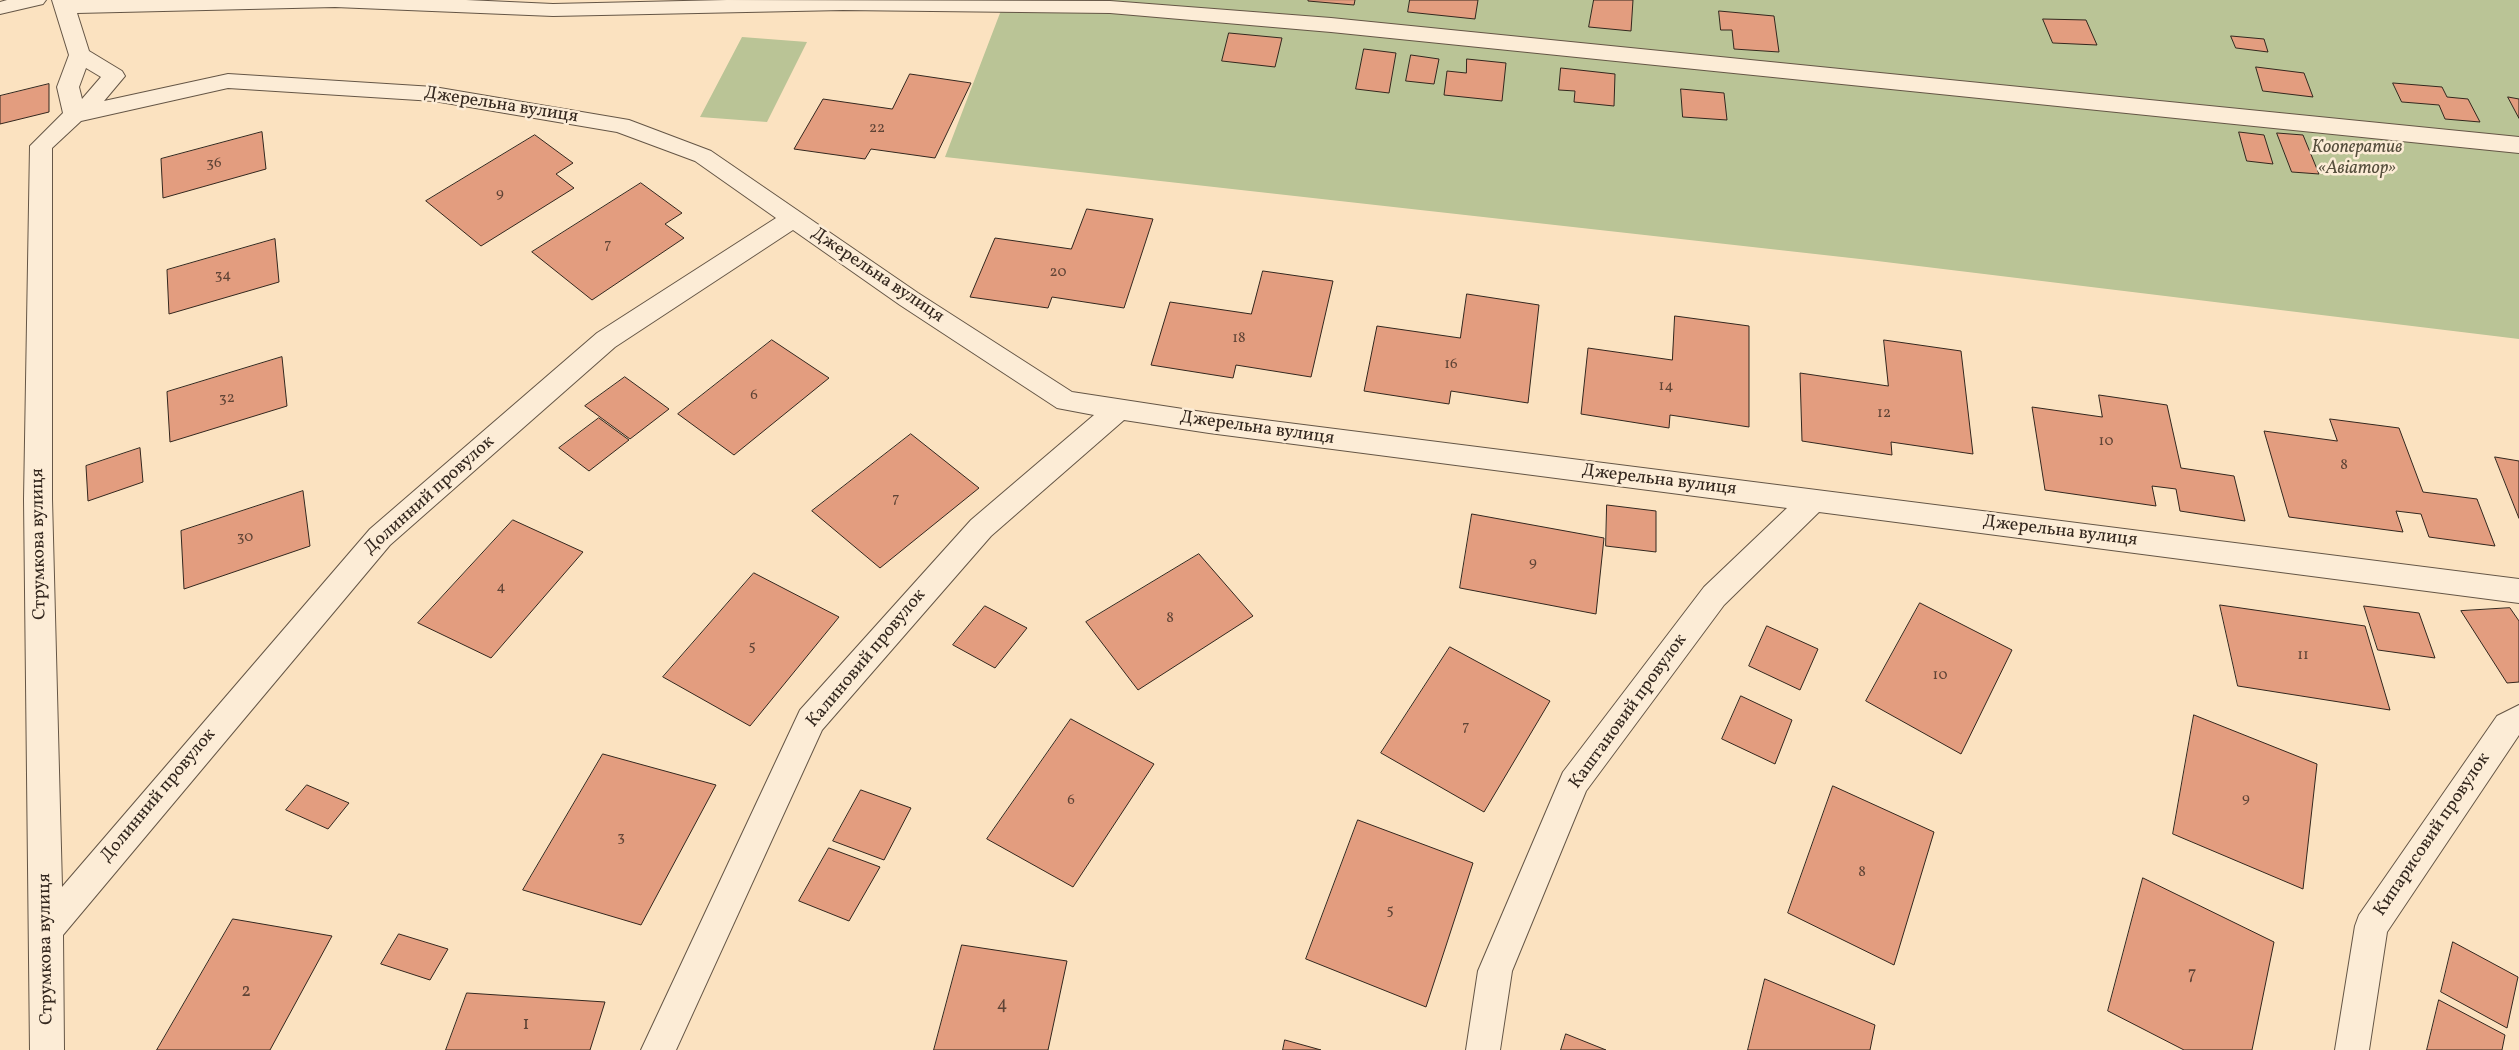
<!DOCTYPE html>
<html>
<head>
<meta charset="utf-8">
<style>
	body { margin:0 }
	canvas { display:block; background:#fbe2c0 }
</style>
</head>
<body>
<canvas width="2519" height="1050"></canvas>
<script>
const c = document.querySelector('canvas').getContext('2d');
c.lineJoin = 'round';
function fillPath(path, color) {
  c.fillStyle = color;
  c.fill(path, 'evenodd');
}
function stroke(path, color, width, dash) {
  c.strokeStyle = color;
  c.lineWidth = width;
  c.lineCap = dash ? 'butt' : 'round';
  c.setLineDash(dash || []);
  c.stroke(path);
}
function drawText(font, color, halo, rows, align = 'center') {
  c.font = font + ' Vollkorn,serif';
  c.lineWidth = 5;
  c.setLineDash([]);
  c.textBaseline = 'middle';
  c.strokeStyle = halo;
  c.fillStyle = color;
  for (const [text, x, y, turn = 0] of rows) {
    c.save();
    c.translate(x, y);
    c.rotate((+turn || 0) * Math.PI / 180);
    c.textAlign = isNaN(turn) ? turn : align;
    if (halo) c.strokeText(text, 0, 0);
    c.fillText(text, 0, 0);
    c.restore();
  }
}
fillPath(new Path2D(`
	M 1005,0 L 2519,0 L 2519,339 L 1869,260 L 945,157 Z
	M 742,37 L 807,42 L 767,122 L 700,117 Z`), '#bac496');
const building = new Path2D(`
	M 1355,0 L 1354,5 L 1308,1 L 1308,0 Z
	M 1410,0 L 1478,0 L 1475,19 L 1408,12 Z
	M 1594,0 L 1633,0 L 1631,31 L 1589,27 Z
	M 1719,11 L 1774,16 L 1779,52 L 1734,49 L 1732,30 L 1721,30 Z
	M 2043,19 L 2086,20 L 2097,45 L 2053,43 Z
	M 1229,33 L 1282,38 L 1275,67 L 1222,61 Z
	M 2231,36 L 2264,39 L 2268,52 L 2236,48 Z
	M 1364,49 L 1396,53 L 1389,93 L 1356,89 Z
	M 1411,55 L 1439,59 L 1434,84 L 1406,81 Z
	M 1467,59 L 1506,63 L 1502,101 L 1444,95 L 1447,71 L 1466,73 Z
	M 2256,67 L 2304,73 L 2313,97 L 2263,91 Z
	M 1561,68 L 1615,74 L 1614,106 L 1574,102 L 1575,91 L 1559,90 Z
	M 910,74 L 971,83 L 935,158 L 871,149 L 865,159 L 794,149 L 823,99 L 892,109 Z
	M 2393,83 L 2442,87 L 2447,97 L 2468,99 L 2480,122 L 2445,119 L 2439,105 L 2402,102 Z
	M 49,84 L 49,112 L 0,124 L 0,96 Z
	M 1681,89 L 1724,93 L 1727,120 L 1683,117 Z
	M 2508,97 L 2519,99 L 2519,118 Z
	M 262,132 L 266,169 L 163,198 L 161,159 Z
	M 2239,132 L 2264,135 L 2273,164 L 2247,161 Z
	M 2277,133 L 2303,135 L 2319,174 L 2292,172 Z
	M 535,135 L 573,163 L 556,174 L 574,188 L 481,246 L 426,201 Z
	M 641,183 L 682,213 L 665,224 L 684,238 L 592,300 L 532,252 Z
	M 1087,209 L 1153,219 L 1124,308 L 1052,297 L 1048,308 L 970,297 L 995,238 L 1071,249 Z
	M 275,239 L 279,282 L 169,314 L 167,270 Z
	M 1263,271 L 1333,281 L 1311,377 L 1236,365 L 1233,378 L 1151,365 L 1170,302 L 1251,314 Z
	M 1467,294 L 1539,305 L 1528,403 L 1451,391 L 1449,404 L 1364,391 L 1377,326 L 1460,338 Z
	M 1675,316 L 1749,326 L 1749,427 L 1670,415 L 1669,428 L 1581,414 L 1588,348 L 1672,360 Z
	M 772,340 L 829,378 L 734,455 L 678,414 Z
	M 1884,340 L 1961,351 L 1973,454 L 1891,442 L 1892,455 L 1802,441 L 1800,373 L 1888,386 Z
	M 282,357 L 287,406 L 170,442 L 167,392 Z
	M 625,377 L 669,409 L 630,439 L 585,406 Z
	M 2099,395 L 2167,405 L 2181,468 L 2234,476 L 2245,521 L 2180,511 L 2176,489 L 2152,486 L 2156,506 L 2045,490 L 2032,407 L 2102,417 Z
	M 599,418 L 629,440 L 589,471 L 559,448 Z
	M 2330,419 L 2399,428 L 2423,492 L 2477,499 L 2495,546 L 2429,537 L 2421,514 L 2396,511 L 2403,532 L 2289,517 L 2264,431 L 2337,441 Z
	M 911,434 L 979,488 L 880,568 L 812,511 Z
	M 140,448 L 143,482 L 88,501 L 86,466 Z
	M 2495,457 L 2519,461 L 2519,518 Z
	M 303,491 L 310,546 L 184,589 L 181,531 Z
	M 1607,505 L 1656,511 L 1656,552 L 1606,546 Z
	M 1472,514 L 1604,538 L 1596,614 L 1460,588 Z
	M 513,520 L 583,552 L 491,658 L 418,623 Z
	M 1199,554 L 1253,616 L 1138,690 L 1086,622 Z
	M 754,573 L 839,617 L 750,726 L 663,677 Z
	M 1920,603 L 2012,650 L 1961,754 L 1866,701 Z
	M 2220,605 L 2365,626 L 2390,710 L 2238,686 Z
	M 985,606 L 1027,628 L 995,668 L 953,645 Z
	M 2364,606 L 2419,613 L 2435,658 L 2378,650 Z
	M 2510,608 L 2519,621 L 2519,682 L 2507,683 L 2461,611 Z
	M 1767,626 L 1818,649 L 1800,690 L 1749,666 Z
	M 1450,647 L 1550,701 L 1484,812 L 1381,753 Z
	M 1741,696 L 1792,720 L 1775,764 L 1722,739 Z
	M 2194,715 L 2317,764 L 2303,889 L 2173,834 Z
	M 1071,719 L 1154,764 L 1073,887 L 987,839 Z
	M 603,754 L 716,785 L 641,925 L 523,890 Z
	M 307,785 L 349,803 L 328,829 L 286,810 Z
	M 1833,786 L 1934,832 L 1894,965 L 1788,913 Z
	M 861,790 L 911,808 L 884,860 L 833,841 Z
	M 1358,820 L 1473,863 L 1426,1007 L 1306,959 Z
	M 829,848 L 880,867 L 849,921 L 799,901 Z
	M 2143,878 L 2274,942 L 2252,1050 L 2184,1050 L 2108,1011 Z
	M 233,919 L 332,936 L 270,1050 L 157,1050 Z
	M 399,934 L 448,949 L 430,980 L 381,964 Z
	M 2453,942 L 2518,977 L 2507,1028 L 2441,992 Z
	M 962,945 L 1067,961 L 1048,1050 L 934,1050 Z
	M 1765,979 L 1875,1025 L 1870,1050 L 1748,1050 Z
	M 467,993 L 605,1002 L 590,1050 L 446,1050 Z
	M 2439,1000 L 2505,1035 L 2502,1050 L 2427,1050 Z
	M 1566,1034 L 1606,1050 L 1561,1050 Z
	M 1285,1040 L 1321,1050 L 1283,1050 Z`);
fillPath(building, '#e39d7f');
stroke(building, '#33271e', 1);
const minor = new Path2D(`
	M 7,0 L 46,0 L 43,4 L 0,14 L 0,2 Z
	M 52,0 L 466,0 L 553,4 L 727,0 L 1110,1 L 1331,18 L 2519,137 L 2519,153 L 1331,32 L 1110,13 L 843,10 L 553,16 L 335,7 L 77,13 L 89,51 L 122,71 L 125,76 L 104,101 L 228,74 L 434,87 L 629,120 L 711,151 L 918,293 L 1072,392 L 1209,413 L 2519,579 L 2519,603 L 1819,512 L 1724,605 L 1586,791 L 1512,971 L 1500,1050 L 1466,1050 L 1478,971 L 1563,772 L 1704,587 L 1787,508 L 1209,433 L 1124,420 L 991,536 L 822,730 L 676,1050 L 641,1050 L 800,710 L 971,520 L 1094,415 L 1057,408 L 900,305 L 793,230 L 615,347 L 390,545 L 63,935 L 64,1050 L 30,1050 L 24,499 L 30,146 L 63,113 L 57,87 L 69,55 ZM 86,68 L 101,77 L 82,99 L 79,87 ZM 228,88 L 434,101 L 617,132 L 695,161 L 776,218 L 597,333 L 370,529 L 62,887 L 52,499 L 52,148 L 81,121 Z
	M 2519,705 L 2519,735 L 2387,932 L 2369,1050 L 2335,1050 L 2355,926 L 2359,915 L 2497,716 Z`);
stroke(minor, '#655646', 2);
fillPath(minor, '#fcecd6');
drawText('15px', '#5f4436', null, [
	["22",877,129],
	["36",214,164],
	["9",500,194],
	["7",608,245],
	["20",1058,273],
	["34",223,276],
	["18",1239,339],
	["16",1451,365],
	["14",1666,387],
	["6",754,396],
	["32",227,399],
	["12",1884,414],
	["10",2106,442],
	["8",2344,466],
	["7",896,499],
	["30",245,538],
	["9",1533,563],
	["4",501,588],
	["8",1170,619],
	["5",752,647],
	["11",2303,656],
	["10",1940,676],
	["7",1466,727],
	["9",2246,799],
	["6",1071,801],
	["3",621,838],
	["8",1862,873],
	["5",1390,911]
]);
drawText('18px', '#33271e', '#fcecd6', [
	["Джерельна вулиця",501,106,9],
	["Джерельна вулиця",877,276,34],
	["Джерельна вулиця",1257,429,8],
	["Джерельна вулиця",1659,481,7],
	["Долинний провулок",430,496,-42],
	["Джерельна вулиця",2060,532,7],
	["Струмкова вулиця",40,544,-91],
	["Калиновий провулок",867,659,-50],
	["Каштановий провулок",1629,712,-54],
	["Долинний провулок",159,796,-50],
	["Кипарисовий провулок",2433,835,-56],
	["Струмкова вулиця",47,949,-91]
]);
drawText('italic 18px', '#554e3c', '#fcecd6', [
	["Кооператив",2357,149],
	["«Авіатор»",2357,170]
]);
drawText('18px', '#5f4436', null, [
	["7",2192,976],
	["2",246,993],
	["4",1002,1006],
	["1",526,1026]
]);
</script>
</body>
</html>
